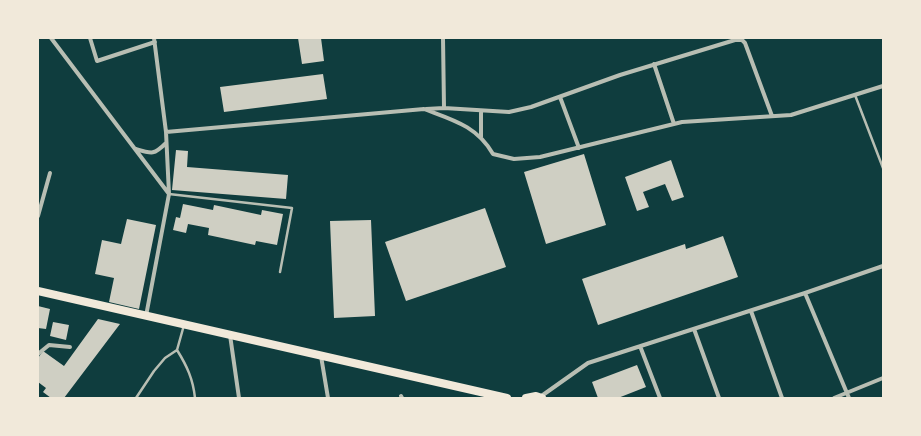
<!DOCTYPE html>
<html>
<head>
<meta charset="utf-8">
<style>
	body { margin:0 }
	#map { position:relative; width:921px; height:436px; overflow:hidden; background:#0f3d3e; font-family:"Alegreya Sans",sans-serif }
	canvas { display:block }
	.frame { position:absolute; inset:0; border:39px solid #f1e9da; pointer-events:none }
</style>
</head>
<body>
<div id="map">
<canvas width="921" height="436"></canvas>
<div class="frame"></div>
</div>
<script>
const c = document.querySelector('canvas').getContext('2d');
c.lineJoin = 'round';
function fillPath(path, color) {
  c.fillStyle = color;
  c.fill(path, 'evenodd');
}
function stroke(path, color, width, dash) {
  c.strokeStyle = color;
  c.lineWidth = width;
  c.lineCap = dash ? 'butt' : 'round';
  c.setLineDash(dash || []);
  c.stroke(path);
}
fillPath(new Path2D(`
	M 298,38 L 321,38 L 324,61 L 302,64 Z
	M 323,74 L 327,99 L 224,112 L 220,87 Z
	M 176,150 L 188,151 L 187,167 L 288,175 L 286,199 L 172,190 Z
	M 584,154 L 606,225 L 546,244 L 524,172 Z
	M 671,160 L 684,197 L 672,201 L 665,184 L 643,192 L 649,207 L 637,211 L 625,177 Z
	M 183,204 L 213,210 L 214,205 L 261,215 L 262,210 L 283,214 L 277,245 L 256,241 L 255,245 L 208,235 L 209,228 L 188,224 L 186,233 L 173,230 L 176,217 L 180,218 Z
	M 485,208 L 506,267 L 406,301 L 385,242 Z
	M 127,219 L 156,225 L 139,309 L 109,302 L 114,278 L 95,274 L 102,240 L 121,244 Z
	M 371,220 L 375,316 L 334,318 L 330,221 Z
	M 723,236 L 738,277 L 598,325 L 582,279 L 685,244 L 686,249 Z
	M 38,306 L 50,309 L 46,329 L 38,328 Z
	M 98,319 L 120,324 L 64,398 L 51,398 L 43,392 L 46,388 L 38,382 L 38,358 L 43,351 L 64,366 Z
	M 53,322 L 69,325 L 66,340 L 50,336 Z
	M 637,365 L 646,387 L 618,398 L 598,398 L 592,382 Z`), '#cfcfc3');
stroke(new Path2D(`
	M 855,95 L 883,168
	M 169,194 L 292,208 L 280,272
	M 177,350 C 187,366 193,379 195,398
	M 136,398 L 154,371 L 165,358 L 177,350 L 184,325`), '#b8beb3', 2.5);
stroke(new Path2D(`
	M 51,38 L 169,194
	M 90,38 L 97,61 L 155,42
	M 443,38 L 444,108
	M 654,64 L 674,124
	M 560,97 L 579,148
	M 426,109 L 444,108 L 509,112 L 531,107 L 620,75 L 735,40 L 742,40 L 745,43 L 772,116
	M 166,132 L 424,109 C 453,120 477,126 493,154 L 514,159 L 540,157 L 682,122 L 791,115 L 883,86
	M 481,137 L 481,111
	M 136,149 C 152,154 154,155 166,143
	M 38,216 L 50,173
	M 805,293 L 849,398
	M 751,311 L 782,398
	M 146,316 L 169,194 L 166,132 L 154,38
	M 694,329 L 719,398
	M 230,335 L 239,398
	M 640,346 L 660,398
	M 38,354 L 49,345 L 70,347
	M 321,356 L 328,398
	M 401,396 L 402,398
	M 540,397 L 588,363 L 805,293 L 883,266
	M 834,398 L 883,378`), '#b8beb3', 4);
stroke(new Path2D(`
	M 38,291 L 507,398
	M 526,398 L 536,396 L 542,398`), '#f1e9da', 8);
</script>
</body>
</html>
